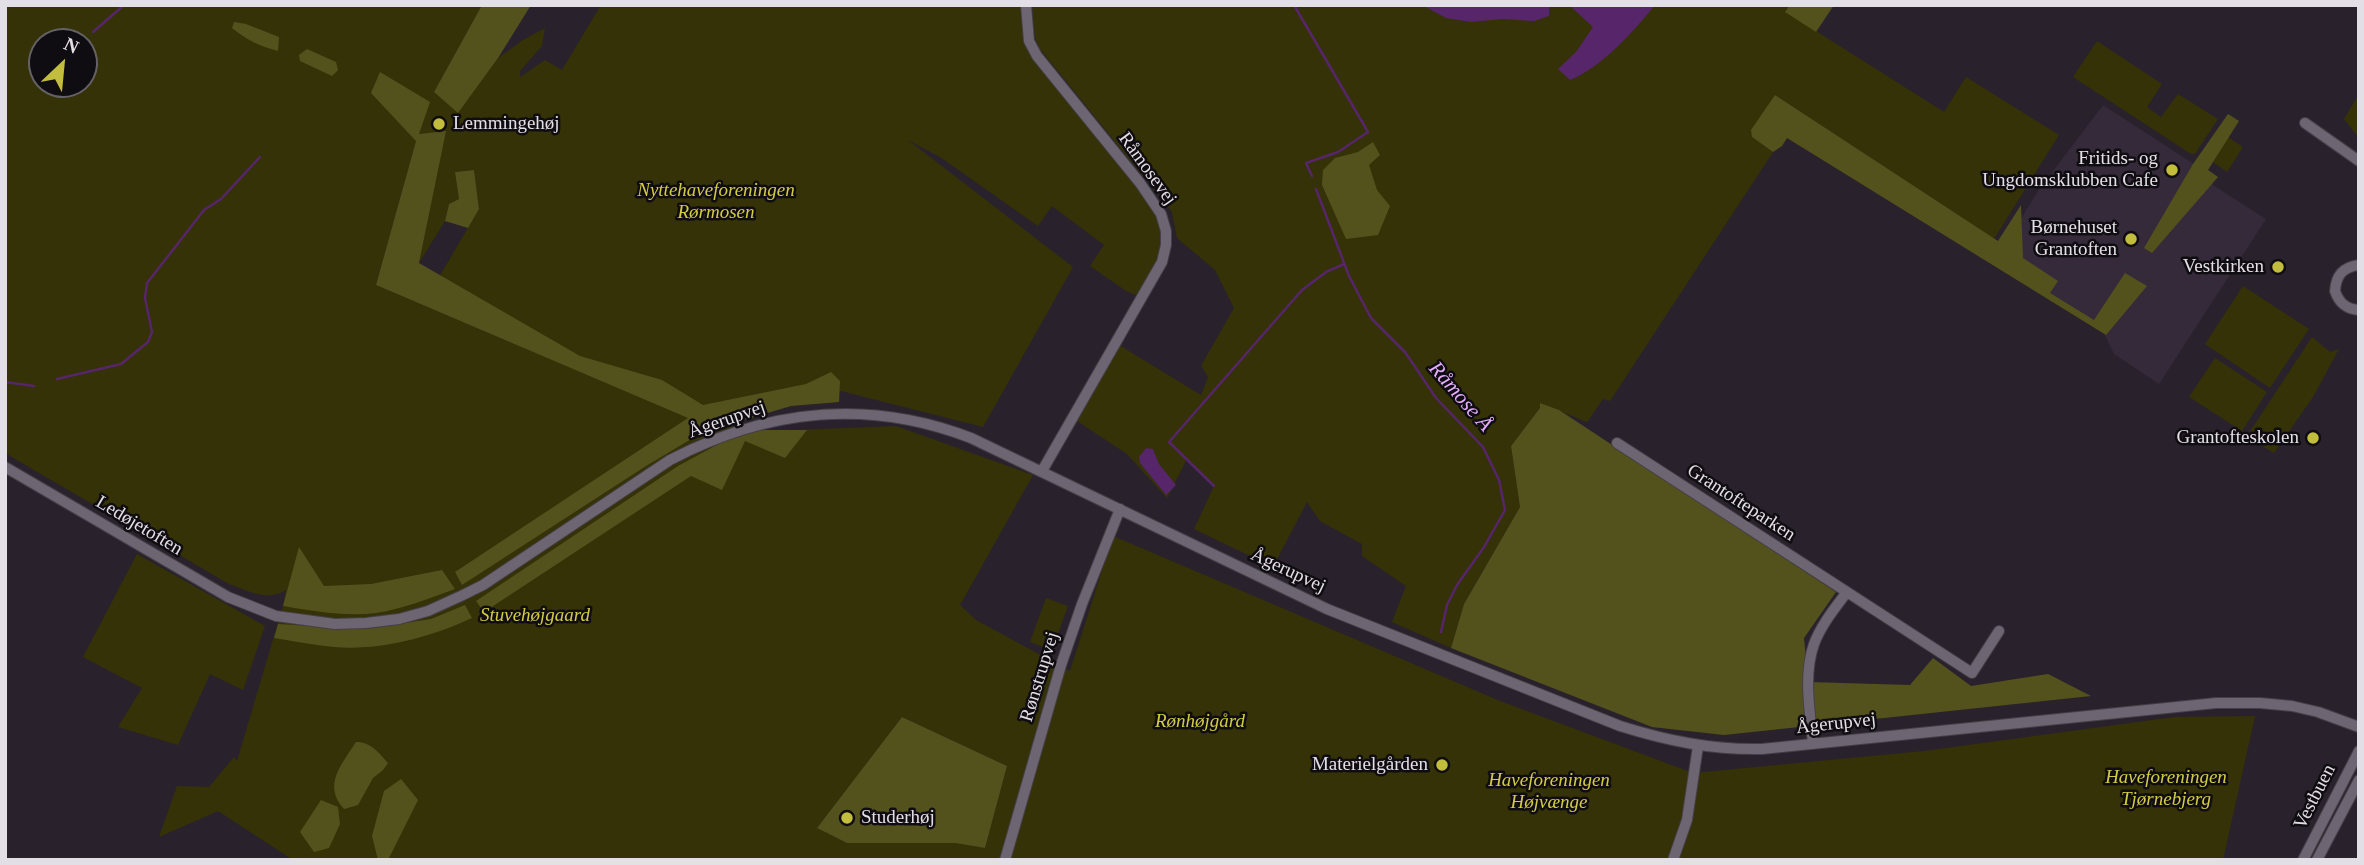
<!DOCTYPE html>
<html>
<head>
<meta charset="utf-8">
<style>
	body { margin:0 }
	#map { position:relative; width:2364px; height:865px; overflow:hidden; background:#29222c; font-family:Georgia,serif }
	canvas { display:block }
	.frame { position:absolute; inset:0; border:7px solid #e3dfe6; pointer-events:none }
	.north { position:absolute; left:28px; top:28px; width:70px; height:70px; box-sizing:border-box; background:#100d12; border:2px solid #646167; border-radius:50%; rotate:26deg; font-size:19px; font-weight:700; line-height:28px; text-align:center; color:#e3dfe6 }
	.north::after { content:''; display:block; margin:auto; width:24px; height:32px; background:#c3bd3e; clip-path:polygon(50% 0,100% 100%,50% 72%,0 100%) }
</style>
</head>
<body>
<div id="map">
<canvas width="2364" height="865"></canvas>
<div class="frame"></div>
<div class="north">N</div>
</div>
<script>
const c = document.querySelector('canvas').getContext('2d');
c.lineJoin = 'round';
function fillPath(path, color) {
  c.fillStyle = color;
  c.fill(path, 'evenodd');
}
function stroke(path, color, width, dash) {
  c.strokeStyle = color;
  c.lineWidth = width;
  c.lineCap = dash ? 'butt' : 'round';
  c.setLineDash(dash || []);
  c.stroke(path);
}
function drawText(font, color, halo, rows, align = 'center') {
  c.font = font + ' Georgia,serif';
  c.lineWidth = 5;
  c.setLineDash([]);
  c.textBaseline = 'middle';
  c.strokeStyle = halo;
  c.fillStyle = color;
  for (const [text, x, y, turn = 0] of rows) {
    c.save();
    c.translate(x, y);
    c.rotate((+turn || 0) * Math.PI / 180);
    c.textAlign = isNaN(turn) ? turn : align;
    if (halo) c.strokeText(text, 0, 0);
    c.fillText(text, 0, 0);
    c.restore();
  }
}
fillPath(new Path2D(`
	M 2103,105 L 2206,172 L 2202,178 L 2266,219 L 2159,384 L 2114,354 L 2102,329 L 1996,260 L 2038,191 Z`), '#342a39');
fillPath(new Path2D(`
	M 5,5 L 482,5 L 434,92 L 458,112 L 498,58 L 523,40 L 545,28 L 542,46 L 520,71 L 520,77 L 545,60 L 562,70 L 601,5 L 1025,5 L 1026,43 L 1032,55 L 1135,185 L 1157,216 L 1163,243 L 1157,262 L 1136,295 L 1126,291 L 1090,266 L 1104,245 L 1052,206 L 1038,226 L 940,157 L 908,140 L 1073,267 L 983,427 L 841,391 L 705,413 L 432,289 L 479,209 L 474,170 L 455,172 L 459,199 L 449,204 L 445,221 L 419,263 L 445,132 L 418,134 L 376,285 L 689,418 L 772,431 L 896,426 L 1033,475 L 960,605 L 976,620 L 1070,671 L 1113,536 L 1500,701 L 1693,773 L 1924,751 L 2174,717 L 2255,716 L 2223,860 L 293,860 L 218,811 L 159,837 L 177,786 L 209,787 L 234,757 L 237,761 L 283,606 L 286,590 C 267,602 249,591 229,584 L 5,453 ZM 42,42 L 84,42 L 84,84 L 42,84 ZM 902,717 L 1007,766 L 985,848 L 955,843 L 847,843 L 817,828 Z
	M 1032,5 L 1790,5 L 1786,12 L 1944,112 L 1966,77 L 2059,135 L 1994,239 L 1775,95 L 1752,137 L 1773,152 L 1610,401 L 1603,399 L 1587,422 L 1540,403 L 1540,408 L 1511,446 L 1520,507 L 1464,604 L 1451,648 L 1392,622 L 1406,586 L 1362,556 L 1362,544 L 1320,521 L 1307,502 L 1273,567 L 1194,529 L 1214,486 L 1187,459 L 1167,498 L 1127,454 L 1077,421 L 1119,345 L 1201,395 L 1208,377 L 1201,366 L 1234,308 L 1215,270 L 1177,238 L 1172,212 L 1040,49 L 1035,38 Z
	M 2097,41 L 2162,84 L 2147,107 L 2161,117 L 2178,94 L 2218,119 L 2195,154 L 2191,154 L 2073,77 Z
	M 2359,94 L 2359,138 L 2344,119 Z
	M 2228,137 L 2243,147 L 2227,172 L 2213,162 Z
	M 2243,286 L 2309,329 L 2270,388 L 2205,344 Z
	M 2312,337 L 2330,352 L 2339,349 L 2313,397 L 2274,453 L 2247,436 Z
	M 2215,358 L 2267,392 L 2242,431 L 2189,397 Z
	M 137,554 L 265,626 L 243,690 L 210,674 L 178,745 L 118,727 L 142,688 L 83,657 Z
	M 1046,598 L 1068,606 L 1052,650 L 1030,642 Z`), '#343206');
fillPath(new Path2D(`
	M 482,5 L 531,5 L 498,58 L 458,113 L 434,92 Z
	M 1790,5 L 1834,5 L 1816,32 L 1785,12 Z
	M 234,22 L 246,24 L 279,37 L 278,51 C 259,46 247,40 232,28 Z
	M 307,49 L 336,62 L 338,70 L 332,76 L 300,61 L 299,55 Z
	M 380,72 L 430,102 L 419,134 L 446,131 L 419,263 L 580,356 L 662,380 L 703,405 L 806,384 L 831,372 L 840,381 L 839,402 L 791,406 L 703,432 L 646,466 L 462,585 L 455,572 L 688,418 L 376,285 L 416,141 L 371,93 Z
	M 1775,95 L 1998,241 L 2021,205 L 2023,258 L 2058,281 L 2050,293 L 2094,320 L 2125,273 L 2147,286 L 2106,335 L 1787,138 L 1782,146 L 1773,152 L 1752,137 L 1751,130 Z
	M 2228,114 L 2239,121 L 2208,170 L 2218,177 L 2152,253 L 2144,248 L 2193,164 Z
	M 1373,142 L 1380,155 L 1369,165 L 1377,190 L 1390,206 L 1378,235 L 1346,239 L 1322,185 L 1323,170 L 1335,158 L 1358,152 Z
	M 474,170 L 479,209 L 468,228 L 445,221 L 449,204 L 459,199 L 455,172 Z
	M 1540,403 L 1559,410 L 1836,592 L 1804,638 L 1808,682 L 1910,685 L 1933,658 L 1971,686 L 2048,674 L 2091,696 L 1724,735 L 1652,727 L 1451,648 L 1464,604 L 1520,507 L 1511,446 L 1540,408 Z
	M 763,430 L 807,430 L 785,458 L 745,441 L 722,490 L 691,476 L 484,612 L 476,601 L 678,466 L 737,434 Z
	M 299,547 L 324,586 L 371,584 L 442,570 L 455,589 C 430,598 403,609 376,613 C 345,617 313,611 283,606 Z
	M 465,605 L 472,618 C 432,637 379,651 334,647 C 314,645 294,641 274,638 L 278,624 L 366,629 L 431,619 Z
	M 902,717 L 1007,766 L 985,848 L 955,843 L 847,843 L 817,828 Z
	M 356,742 C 371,742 378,752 388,763 L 383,770 L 373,778 L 358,805 L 344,809 C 322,785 342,764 356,742 Z
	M 401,779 L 418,800 L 388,860 L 378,860 L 372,836 L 384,791 Z
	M 321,800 L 338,807 L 340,824 L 329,848 L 314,852 L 300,832 Z`), '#54521c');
fillPath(new Path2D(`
	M 1422,5 L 1549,5 L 1549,16 L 1534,21 L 1502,19 L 1471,22 L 1446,18 Z
	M 1569,5 L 1655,5 C 1634,31 1601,68 1570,80 L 1558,69 L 1576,52 L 1593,27 Z
	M 1146,448 L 1153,449 L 1159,464 L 1176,485 L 1166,495 L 1140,463 L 1139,457 Z`), '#56256a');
stroke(new Path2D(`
	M 1294,5 L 1368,132 L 1338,152 L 1306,163 L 1312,176
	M 93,32 L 124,5
	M 1316,189 L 1349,276 L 1371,318 L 1405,352 L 1436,398 L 1483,447 L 1499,480 L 1505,510 L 1484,547 L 1457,585 L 1447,605 L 1441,632
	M 57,379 L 121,364 L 148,342 L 152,332 L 145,298 L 147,283 L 204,210 L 221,199 L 260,157
	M 5,382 L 34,386
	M 1214,486 L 1169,442 L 1302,290 L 1326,272 L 1344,264`), '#56256a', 2.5);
const minor = new Path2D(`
	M 1026,5 L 1029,41 L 1037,56 L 1140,183 L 1161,214 L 1166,231 L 1166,245 L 1162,262 L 1042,471
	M 2305,123 L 2359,161
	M 2359,265 C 2343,267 2336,275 2335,291 C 2339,303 2346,309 2359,310
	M 1617,443 L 1972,673 L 1999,631
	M 5,467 L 228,597 L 276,616 L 335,624 L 366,623 L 399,619 L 428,611 L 463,595 L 483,585 L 670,460 C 768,409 867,398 971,438 L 1327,609 L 1620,726 C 1668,741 1712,750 1762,749 L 2216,703 L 2260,703 L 2292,706 L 2318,712 L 2359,727
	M 1813,744 C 1810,711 1803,675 1814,644 C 1821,625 1835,608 1847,592
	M 1005,860 L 1061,665 L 1082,604 L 1120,509
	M 1673,860 L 1687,820 L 1698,746
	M 2303,860 L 2359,751
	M 2317,860 L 2359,780`);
stroke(minor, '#443f47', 12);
stroke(minor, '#6d6571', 10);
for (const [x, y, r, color] of [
	[439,124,7,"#c3bd3e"],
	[2172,170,7,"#c3bd3e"],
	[2131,239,7,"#c3bd3e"],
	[2278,267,7,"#c3bd3e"],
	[2313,438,7,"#c3bd3e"],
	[1442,765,7,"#c3bd3e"],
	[847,818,7,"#c3bd3e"]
]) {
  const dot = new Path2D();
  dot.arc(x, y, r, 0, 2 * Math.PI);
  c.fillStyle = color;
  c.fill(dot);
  stroke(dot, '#100d12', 2.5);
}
drawText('19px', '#e3dfe6', '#100d12', [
	["Lemmingehøj",453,124,"left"],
	["Fritids- og",2158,159],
	["Ungdomsklubben Cafe",2158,181],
	["Børnehuset",2117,228],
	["Grantoften",2117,250],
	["Vestkirken",2264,267],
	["Grantofteskolen",2299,438],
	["Materielgården",1428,765],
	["Studerhøj",861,818,"left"]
], 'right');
drawText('19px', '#e3dfe6', '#100d12', [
	["Råmosevej",1147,169,54],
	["Ågerupvej",727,420,-19],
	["Grantofteparken",1741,503,33],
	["Ledøjetoften",139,526,31],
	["Ågerupvej",1288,571,25],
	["Rønstrupvej",1040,677,-73],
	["Ågerupvej",1836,724,-6],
	["Vestbuen",2315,797,-63]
]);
drawText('italic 19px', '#d3cc43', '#100d12', [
	["Nyttehaveforeningen",716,191],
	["Rørmosen",716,213],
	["Stuvehøjgaard",535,616],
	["Rønhøjgård",1200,722],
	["Haveforeningen",2166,778],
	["Tjørnebjerg",2166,800],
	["Haveforeningen",1549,781],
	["Højvænge",1549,803]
]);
drawText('italic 21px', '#e4aefd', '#100d12', [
	["Råmose Å",1460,397,49]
]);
</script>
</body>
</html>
